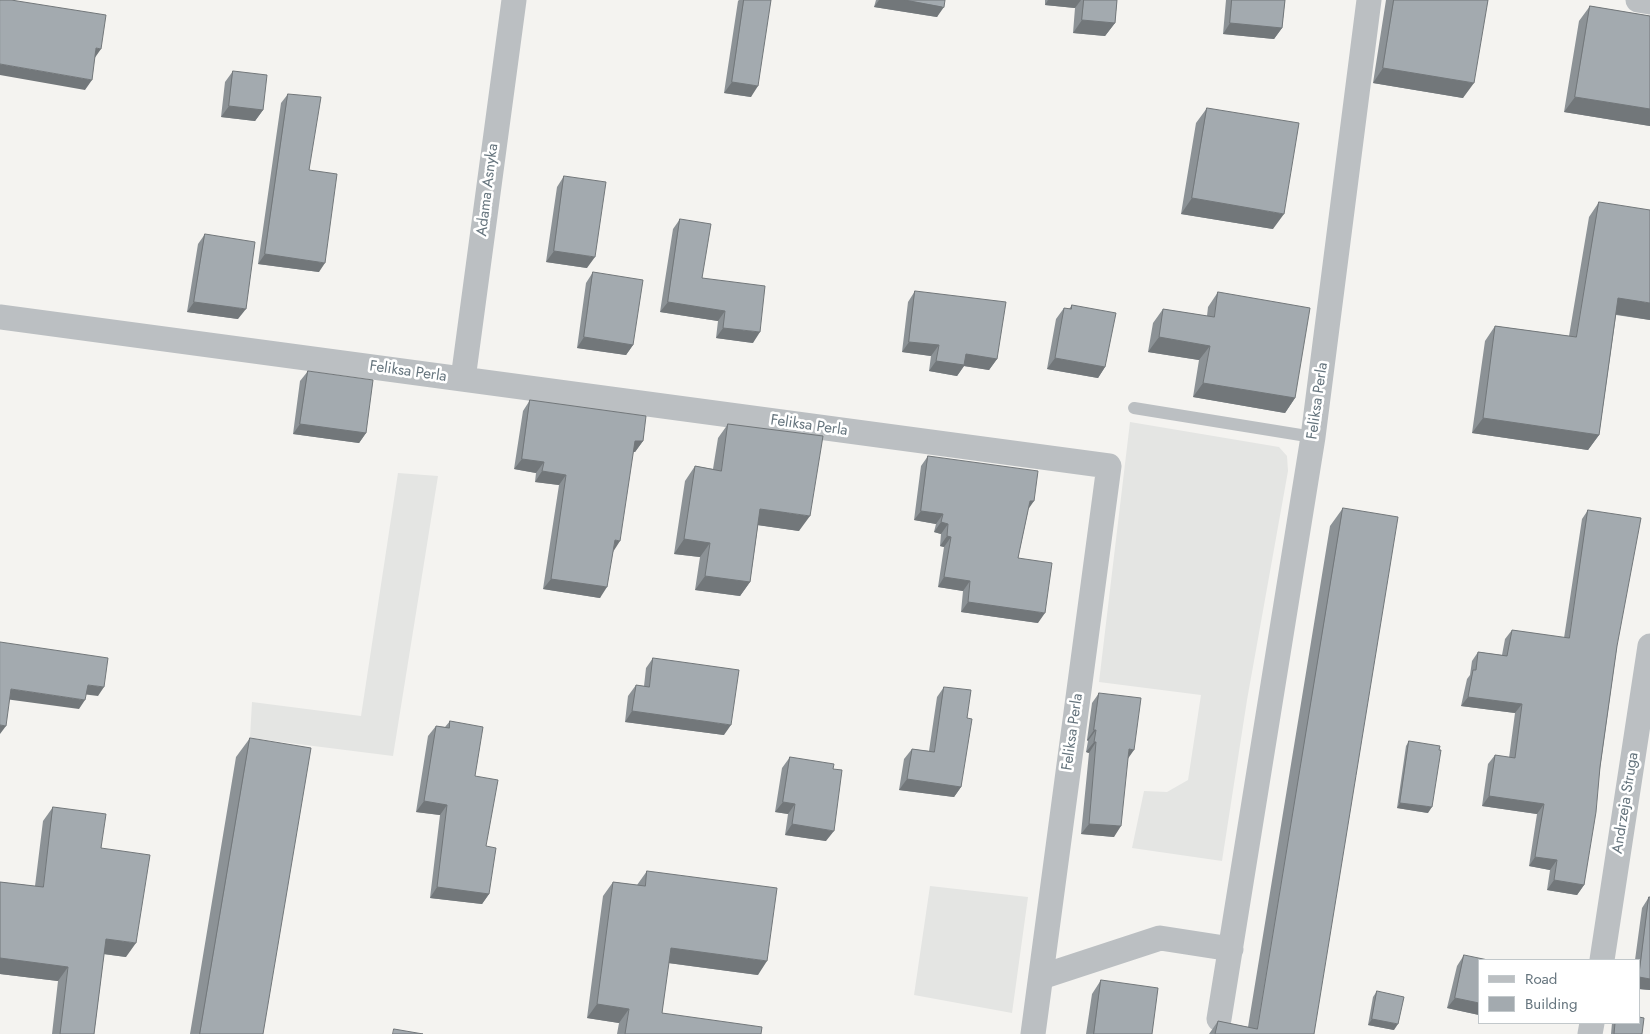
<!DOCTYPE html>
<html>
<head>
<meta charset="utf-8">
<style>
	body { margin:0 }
	#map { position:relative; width:1650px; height:1034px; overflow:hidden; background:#f4f3f0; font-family:Jost,sans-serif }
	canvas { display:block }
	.legend { position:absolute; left:1478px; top:959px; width:162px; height:65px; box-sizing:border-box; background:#fff; border:1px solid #c2c8cb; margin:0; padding:6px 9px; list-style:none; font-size:15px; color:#66757e }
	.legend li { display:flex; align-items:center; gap:10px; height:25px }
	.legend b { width:25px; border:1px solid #c2c8cb }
</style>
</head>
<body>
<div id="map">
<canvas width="1650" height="1034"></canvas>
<ul class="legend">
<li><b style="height:6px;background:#bbbfc2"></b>Road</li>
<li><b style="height:14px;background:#a3aaaf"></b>Building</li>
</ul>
</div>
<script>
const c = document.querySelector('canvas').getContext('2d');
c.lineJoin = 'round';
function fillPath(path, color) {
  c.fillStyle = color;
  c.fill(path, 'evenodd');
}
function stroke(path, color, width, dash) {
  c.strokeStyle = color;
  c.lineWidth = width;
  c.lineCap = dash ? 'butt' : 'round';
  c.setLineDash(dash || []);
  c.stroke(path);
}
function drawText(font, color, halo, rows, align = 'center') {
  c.font = font + ' Jost,sans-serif';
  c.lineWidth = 5;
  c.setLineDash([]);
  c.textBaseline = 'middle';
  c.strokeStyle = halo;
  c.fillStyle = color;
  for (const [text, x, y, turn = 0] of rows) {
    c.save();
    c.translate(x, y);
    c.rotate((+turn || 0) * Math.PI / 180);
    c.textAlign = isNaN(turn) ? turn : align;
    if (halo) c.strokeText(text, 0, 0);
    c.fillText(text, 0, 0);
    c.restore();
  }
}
fillPath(new Path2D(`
	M 1130,422 L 1279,447 L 1287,456 L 1288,471 L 1247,700 L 1222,861 L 1132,848 L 1144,791 L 1167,792 L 1188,780 L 1201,695 L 1099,682 Z
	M 398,473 L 438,476 L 393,756 L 250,738 L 252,702 L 361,716 Z
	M 930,886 L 1028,897 L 1012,1013 L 914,995 Z`), '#e4e5e3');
stroke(new Path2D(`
	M 1134,408 L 1313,437`), '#bbbfc2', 12);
stroke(new Path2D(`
	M 1638,0 L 1650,2
	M 0,317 L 1109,466 L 1033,1034
	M 463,379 L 514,0
	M 1602,960 L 1650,646
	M 1041,977 L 1160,938 L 1231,949
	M 1219,1019 L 1313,437 L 1369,0
	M 1590,1034 L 1592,1023`), '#bbbfc2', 25);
fillPath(new Path2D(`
	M 739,0 L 771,0 L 751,97 L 724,93 L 738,1 Z
	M 876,0 L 945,0 L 937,17 L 874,7 Z
	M 1045,0 L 1117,0 L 1115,23 L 1105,36 L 1073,33 L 1075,8 L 1045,5 Z
	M 1226,0 L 1285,0 L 1282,28 L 1274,39 L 1223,34 Z
	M 1386,0 L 1488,0 L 1463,98 L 1373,83 Z
	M 1590,6 L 1650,16 L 1650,126 L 1564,112 L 1579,21 Z
	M 233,71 L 263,110 L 255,121 L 221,117 L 225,82 Z
	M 288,94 L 309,170 L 319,272 L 258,264 L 281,103 Z
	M 1207,108 L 1273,229 L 1181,214 L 1196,123 Z
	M 564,176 L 587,268 L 546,262 L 557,187 Z
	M 1599,202 L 1650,320 L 1616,315 L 1599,435 L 1588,450 L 1472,433 L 1485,341 L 1495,326 L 1569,336 L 1589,217 Z
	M 680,219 L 702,278 L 753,343 L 716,338 L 718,321 L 660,312 L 673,229 Z
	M 205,234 L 238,319 L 187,312 L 198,244 Z
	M 593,272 L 633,345 L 626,355 L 577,348 L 586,283 Z
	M 915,291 L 997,359 L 989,370 L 964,366 L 957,376 L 929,371 L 931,356 L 902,352 L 908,302 Z
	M 1218,292 L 1295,398 L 1285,413 L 1193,397 L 1199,360 L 1148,352 L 1153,323 L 1163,309 L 1207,316 L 1208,307 Z
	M 1072,305 L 1105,367 L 1098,378 L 1047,369 L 1056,319 L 1064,308 L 1069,309 Z
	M 308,371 L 366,433 L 359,443 L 293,434 L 300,381 Z
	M 530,400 L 643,441 L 635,452 L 633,452 L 613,552 L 600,598 L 543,589 L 559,485 L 535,482 L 536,473 L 514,469 L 523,411 Z
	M 728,424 L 799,531 L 758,525 L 750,582 L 740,596 L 695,590 L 700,557 L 674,554 L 685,481 L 695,466 L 713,469 L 718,438 Z
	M 928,456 L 1028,511 L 1018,558 L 1038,623 L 961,612 L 963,591 L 938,587 L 944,547 L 940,546 L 941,534 L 934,532 L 936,524 L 914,520 L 921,466 Z
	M 1343,508 L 1314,1034 L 1209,1034 L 1218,1021 L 1248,1027 L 1330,526 Z
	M 1588,510 L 1617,646 L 1584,885 L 1577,895 L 1547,890 L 1550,870 L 1529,866 L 1537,814 L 1482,806 L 1488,764 L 1495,755 L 1509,758 L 1515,713 L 1461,706 L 1467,679 L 1470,675 L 1472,661 L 1478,652 L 1502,655 L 1505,639 L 1512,630 L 1564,638 L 1582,519 Z
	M 653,658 L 724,735 L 625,722 L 628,696 L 636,685 L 644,686 L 646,668 Z
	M 944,687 L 967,718 L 961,787 L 954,797 L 899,790 L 904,759 L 912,749 L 929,751 L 937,697 Z
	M 1099,693 L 1128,758 L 1114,837 L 1081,834 L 1089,753 L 1086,752 L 1088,741 L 1087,740 L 1092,703 Z
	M 450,721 L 475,776 L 486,846 L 489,894 L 482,904 L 430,898 L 440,815 L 416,812 L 428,736 L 436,726 L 445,727 Z
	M 250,738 L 263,1034 L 190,1034 L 236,757 Z
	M 1409,741 L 1428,813 L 1397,808 L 1406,746 Z
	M 790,757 L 833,769 L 826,841 L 785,835 L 788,814 L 775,812 L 782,768 Z
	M 53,807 L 101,848 L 126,957 L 104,954 L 94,1034 L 52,1034 L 58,981 L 0,974 L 0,882 L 35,886 L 43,821 Z
	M 647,871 L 758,975 L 668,963 L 662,1013 L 761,1034 L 617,1034 L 619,1023 L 587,1018 L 603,896 L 613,882 L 637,885 Z
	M 1649,897 L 1650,990 L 1639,989 L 1639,960 L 1635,960 L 1642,908 Z
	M 1464,955 L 1479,1015 L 1447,1008 L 1457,966 Z
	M 1101,980 L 1152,1034 L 1086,1034 L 1092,994 Z
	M 1377,991 L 1394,1030 L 1368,1025 L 1373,997 Z
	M 1612,1023 L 1639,1023 L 1642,1034 L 1611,1034 Z`), '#8c9296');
fillPath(new Path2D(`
	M 879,0 L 905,0 L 944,7 L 937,17 L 874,7 Z
	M 1048,0 L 1081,0 L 1075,8 L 1045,5 Z
	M 1082,20 L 1115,23 L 1105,36 L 1073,33 Z
	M 1230,23 L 1282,28 L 1274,39 L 1223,34 Z
	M 96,48 L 101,49 L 94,59 Z
	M 0,64 L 92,80 L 85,90 L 0,75 Z
	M 1383,68 L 1474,83 L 1463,98 L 1373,83 Z
	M 732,82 L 758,86 L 751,97 L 724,93 Z
	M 1575,97 L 1650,109 L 1650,126 L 1564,112 Z
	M 229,106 L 263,110 L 255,121 L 221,117 Z
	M 1192,198 L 1284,214 L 1273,229 L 1181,214 Z
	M 554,251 L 595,257 L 587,268 L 546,262 Z
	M 265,254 L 325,263 L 319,272 L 258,264 Z
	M 1618,298 L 1650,303 L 1650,320 L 1608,313 Z
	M 194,302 L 246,309 L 238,319 L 187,312 Z
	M 668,302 L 725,311 L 718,321 L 660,312 Z
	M 723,328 L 760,332 L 753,343 L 716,338 Z
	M 584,337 L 633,345 L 626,355 L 577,348 Z
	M 1159,337 L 1210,346 L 1199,360 L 1148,352 Z
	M 909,342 L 939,345 L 931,356 L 902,352 Z
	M 966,354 L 997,359 L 989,370 L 964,366 L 957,376 L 929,371 L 936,361 Z
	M 1055,358 L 1105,367 L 1098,378 L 1047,369 Z
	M 1203,383 L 1295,398 L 1285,413 L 1193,397 Z
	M 1483,418 L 1599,435 L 1588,450 L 1472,433 Z
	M 300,424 L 366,433 L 359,443 L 293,434 Z
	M 635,441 L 643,441 L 635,452 L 628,451 Z
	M 522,459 L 544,462 L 536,473 L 514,469 Z
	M 542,471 L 566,475 L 559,485 L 535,482 Z
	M 1030,501 L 1034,501 L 1027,511 Z
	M 760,509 L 810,516 L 799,531 L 750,524 Z
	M 921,511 L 943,514 L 936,524 L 914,520 Z
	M 941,522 L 948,524 L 941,534 L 934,532 Z
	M 947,536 L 951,537 L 944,547 L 940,546 Z
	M 684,539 L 710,543 L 700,557 L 674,554 Z
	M 615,540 L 620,541 L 613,552 Z
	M 705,576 L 750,582 L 740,596 L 695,590 Z
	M 944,577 L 970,581 L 963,591 L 938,587 Z
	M 551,579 L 607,587 L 600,598 L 543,589 Z
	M 968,602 L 1045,613 L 1038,623 L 961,612 Z
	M 88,685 L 104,687 L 98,696 L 82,694 Z
	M 11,689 L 85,700 L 79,709 L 5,699 Z
	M 1468,697 L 1522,704 L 1515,713 L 1461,706 Z
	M 632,711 L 731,725 L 724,735 L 625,722 Z
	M 0,725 L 6,726 L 0,734 Z
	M 1094,730 L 1096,730 L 1088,741 L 1087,740 Z
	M 1094,742 L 1096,742 L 1089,753 L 1086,752 Z
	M 1129,749 L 1134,750 L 1127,760 Z
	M 907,779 L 961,787 L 954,797 L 899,790 Z
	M 1489,796 L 1544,804 L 1537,814 L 1482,806 Z
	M 424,801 L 447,805 L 440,815 L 416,812 Z
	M 783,802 L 795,804 L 788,814 L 775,812 Z
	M 1400,803 L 1432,807 L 1428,813 L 1397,808 Z
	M 792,824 L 834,831 L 826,841 L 785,835 Z
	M 1089,824 L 1121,826 L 1114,837 L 1081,834 Z
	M 1535,857 L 1557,860 L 1550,870 L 1529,866 Z
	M 1554,880 L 1584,885 L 1577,895 L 1547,890 Z
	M 437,887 L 489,894 L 482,904 L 430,898 Z
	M 106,939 L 136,943 L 126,957 L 96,953 Z
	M 671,948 L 767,961 L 758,975 L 661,962 Z
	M 0,958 L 68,967 L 58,981 L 0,974 Z
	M 1639,977 L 1650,979 L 1650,990 L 1639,989 Z
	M 1455,998 L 1479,1003 L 1479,1015 L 1447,1008 Z
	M 597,1004 L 629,1009 L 619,1023 L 587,1018 Z
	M 1372,1019 L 1398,1024 L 1394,1030 L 1368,1025 Z`), '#72777a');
const building = new Path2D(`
	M 0,0 L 11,0 L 106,15 L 101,49 L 96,48 L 92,80 L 0,64 Z
	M 744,0 L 771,0 L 758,86 L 732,82 Z
	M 905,0 L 945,0 L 944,7 Z
	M 1084,0 L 1117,0 L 1115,23 L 1082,20 Z
	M 1232,0 L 1285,0 L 1282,28 L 1230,23 Z
	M 1394,0 L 1488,0 L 1474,83 L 1383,68 Z
	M 1590,6 L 1650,16 L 1650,109 L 1575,97 Z
	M 233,71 L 267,75 L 263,110 L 229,106 Z
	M 288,94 L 321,97 L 309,170 L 337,174 L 325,263 L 265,254 Z
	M 1207,108 L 1299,123 L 1284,214 L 1192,198 Z
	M 564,176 L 606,182 L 595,257 L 554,251 Z
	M 1599,202 L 1650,210 L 1650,303 L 1618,298 L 1599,435 L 1483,418 L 1495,326 L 1576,337 Z
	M 680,219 L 711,224 L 702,278 L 765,286 L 760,332 L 723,328 L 725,311 L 668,302 Z
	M 205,234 L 255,242 L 246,309 L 194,302 Z
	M 593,272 L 643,280 L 633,345 L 584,337 Z
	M 915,291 L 1006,302 L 997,359 L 966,354 L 964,365 L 936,361 L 939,345 L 909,342 Z
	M 1218,292 L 1310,308 L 1295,398 L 1203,383 L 1210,346 L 1159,337 L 1163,309 L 1214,317 Z
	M 1072,305 L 1116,313 L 1105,367 L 1055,358 L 1064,308 L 1071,309 Z
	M 308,371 L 373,380 L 366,433 L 300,424 Z
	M 530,400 L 646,416 L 643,441 L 635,441 L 620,541 L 615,540 L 607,587 L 551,579 L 566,475 L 542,471 L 544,462 L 522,459 Z
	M 728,424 L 823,436 L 810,516 L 760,509 L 750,582 L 705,576 L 710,543 L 684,539 L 695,466 L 721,471 Z
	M 928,456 L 1038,471 L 1034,501 L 1030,501 L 1018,558 L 1052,563 L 1045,613 L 968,602 L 970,581 L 944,577 L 951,537 L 947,536 L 948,524 L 941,522 L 943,514 L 921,511 Z
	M 1343,508 L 1398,517 L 1314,1034 L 1215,1034 L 1218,1021 L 1257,1029 Z
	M 1588,510 L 1641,518 L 1617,646 L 1600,767 L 1596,812 L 1584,885 L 1554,880 L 1557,860 L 1535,857 L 1544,804 L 1489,796 L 1495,755 L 1515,758 L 1522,704 L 1468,697 L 1473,670 L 1476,670 L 1478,652 L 1507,656 L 1512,630 L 1569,638 Z
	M 0,642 L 108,658 L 104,687 L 88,685 L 85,700 L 11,689 L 6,726 L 0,725 Z
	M 653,658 L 739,670 L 731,725 L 632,711 L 636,685 L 649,687 Z
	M 944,687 L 971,690 L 967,718 L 972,719 L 961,787 L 907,779 L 912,749 L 934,752 Z
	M 1099,693 L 1141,698 L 1134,750 L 1129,749 L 1121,826 L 1089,824 L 1096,742 L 1094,742 L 1096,730 L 1094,730 Z
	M 450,721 L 483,727 L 475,776 L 498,780 L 486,846 L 496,848 L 489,894 L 437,887 L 447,805 L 424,801 L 436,726 L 449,728 Z
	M 250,738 L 311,748 L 263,1034 L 200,1034 Z
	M 1409,741 L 1440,746 L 1439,750 L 1441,750 L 1432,807 L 1400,803 Z
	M 790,757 L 834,764 L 833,769 L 842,770 L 834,831 L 792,824 L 795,804 L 783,802 Z
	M 53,807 L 106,814 L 101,848 L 150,855 L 136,943 L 106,939 L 94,1034 L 60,1034 L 68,967 L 0,958 L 0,882 L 43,887 Z
	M 647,871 L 777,888 L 767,961 L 671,948 L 662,1013 L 762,1027 L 761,1034 L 625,1034 L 629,1009 L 597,1004 L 613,882 L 645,886 Z
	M 1649,897 L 1650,897 L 1650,979 L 1639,977 Z
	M 1464,955 L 1488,960 L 1479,960 L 1479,1003 L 1455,998 Z
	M 1101,980 L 1158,988 L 1152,1034 L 1094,1034 Z
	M 1377,991 L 1404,997 L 1398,1024 L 1372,1019 Z
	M 1639,1017 L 1644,1018 L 1642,1034 L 1614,1034 L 1615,1023 L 1639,1023 Z
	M 394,1029 L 423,1034 L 393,1034 Z`);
fillPath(building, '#a3aaaf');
stroke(building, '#72777a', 1);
drawText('15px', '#66757e', '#fff', [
	["Adama Asnyka",488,190,-83],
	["Feliksa Perla",408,372,8],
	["Feliksa Perla",1318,401,-82],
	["Feliksa Perla",809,426,8],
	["Feliksa Perla",1073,732,-82],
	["Andrzeja Struga",1626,803,-81]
]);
</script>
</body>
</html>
